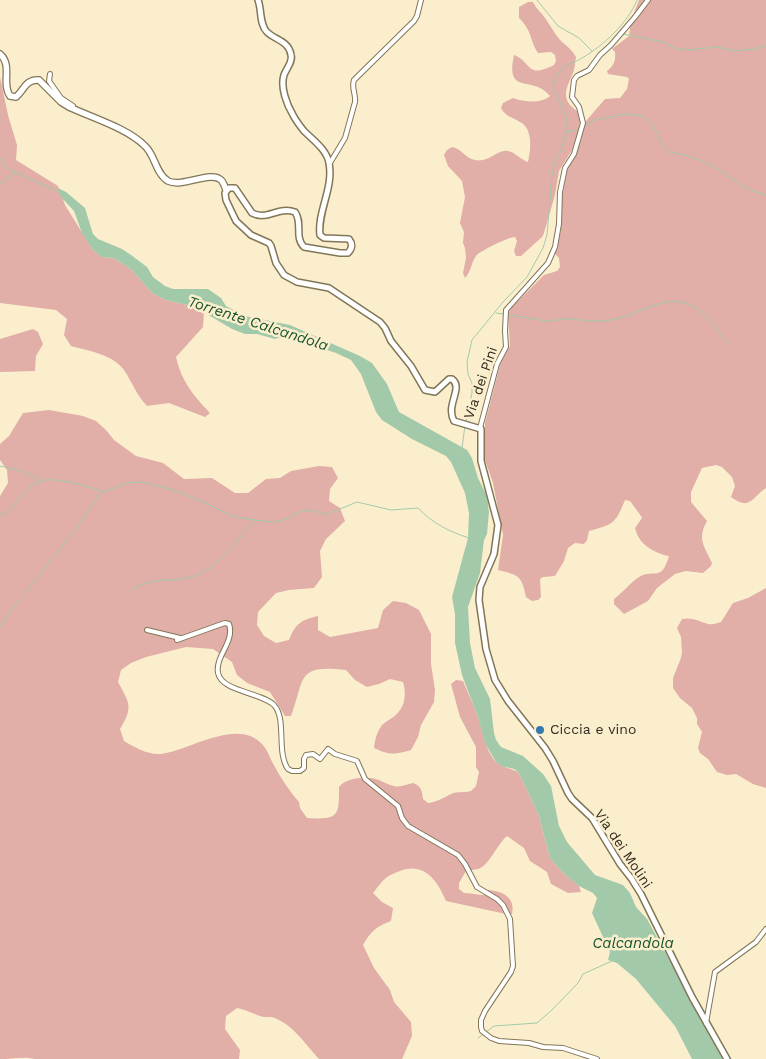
<!DOCTYPE html>
<html>
<head>
<meta charset="utf-8">
<style>
	body { margin:0 }
	canvas { display:block; background:#fbeecd }
</style>
</head>
<body>
<canvas width="766" height="1059"></canvas>
<script>
const c = document.querySelector('canvas').getContext('2d');
c.lineJoin = 'round';
function fillPath(path, color) {
  c.fillStyle = color;
  c.fill(path, 'evenodd');
}
function stroke(path, color, width, dash) {
  c.strokeStyle = color;
  c.lineWidth = width;
  c.lineCap = dash ? 'butt' : 'round';
  c.setLineDash(dash || []);
  c.stroke(path);
}
function drawText(font, color, halo, rows, align = 'center') {
  c.font = font + ' "Work Sans",sans-serif';
  c.lineWidth = 5;
  c.setLineDash([]);
  c.textBaseline = 'middle';
  c.strokeStyle = halo;
  c.fillStyle = color;
  for (const [text, x, y, turn = 0] of rows) {
    c.save();
    c.translate(x, y);
    c.rotate((+turn || 0) * Math.PI / 180);
    c.textAlign = isNaN(turn) ? turn : align;
    if (halo) c.strokeText(text, 0, 0);
    c.fillText(text, 0, 0);
    c.restore();
  }
}
fillPath(new Path2D(`
	M 639,0 L 766,0 L 766,488 C 751,498 750,511 731,497 L 735,486 L 732,477 L 722,467 L 716,465 L 702,468 L 691,492 L 691,502 L 707,521 C 697,539 704,546 712,563 L 711,566 L 703,573 L 686,571 L 675,574 L 657,588 L 648,601 L 624,614 L 614,604 L 614,599 C 621,594 632,581 639,577 C 655,568 661,583 669,556 C 654,553 639,545 635,528 L 642,518 L 641,516 L 630,501 L 625,500 C 615,524 614,524 589,531 L 587,540 L 584,544 L 575,543 L 568,548 L 564,561 L 555,576 L 543,577 L 540,579 L 541,597 L 538,600 L 532,601 L 526,597 C 522,576 519,575 498,570 L 503,535 L 493,483 L 485,460 L 485,423 L 500,365 L 510,346 L 508,314 L 512,307 L 544,275 L 557,271 L 560,267 L 559,258 L 555,254 L 561,231 L 562,198 L 567,169 L 575,155 L 586,121 L 605,99 L 620,98 L 627,89 L 629,79 L 627,77 L 608,74 L 607,71 C 614,66 616,60 615,52 L 612,49 L 629,36 L 631,20 Z
	M 528,2 L 533,2 C 537,10 541,12 545,18 C 551,26 555,35 562,42 C 568,47 572,50 576,57 C 575,62 575,68 573,73 C 566,89 560,99 577,111 L 580,122 L 578,132 L 572,150 L 559,171 L 555,195 L 543,236 L 521,256 L 516,256 L 514,251 L 517,241 L 515,237 C 510,236 478,252 476,256 C 471,263 471,272 465,278 L 463,273 L 466,258 L 465,248 L 463,243 L 464,232 L 460,223 L 465,197 L 462,181 L 448,166 L 444,155 L 447,150 L 452,147 C 462,149 465,158 475,160 C 490,163 497,149 508,151 C 515,152 521,160 528,162 C 531,150 533,128 520,122 C 512,117 505,116 501,108 L 503,103 L 513,98 C 524,102 541,104 550,96 C 533,74 505,97 514,55 C 533,63 526,79 554,65 L 556,61 L 555,55 L 551,52 L 538,53 C 529,39 533,32 519,18 L 519,7 Z
	M 0,77 L 8,115 L 17,145 L 16,160 L 58,186 L 65,205 L 93,250 L 101,257 L 113,258 L 131,269 L 152,293 L 166,300 L 195,307 L 204,312 L 203,327 L 176,357 C 181,381 194,396 210,413 L 205,417 L 169,403 L 147,406 C 137,396 132,382 124,370 C 112,354 89,351 71,346 L 64,335 L 67,319 L 56,310 L 0,303 Z
	M 33,329 L 38,332 L 43,344 L 36,356 L 35,371 L 0,372 L 0,339 Z
	M 49,410 L 83,416 L 96,421 L 106,430 L 114,440 L 136,456 L 163,463 L 184,479 L 212,478 L 235,493 L 248,493 L 266,479 L 280,478 L 291,471 L 319,466 L 332,467 L 338,478 L 330,489 L 329,501 L 340,508 L 345,521 L 326,539 L 320,551 L 322,577 L 314,588 L 289,590 L 276,593 L 258,612 L 257,625 L 264,636 L 276,643 L 289,640 C 296,623 301,620 318,616 L 318,630 L 330,637 L 378,628 L 383,610 L 393,601 L 406,603 L 419,610 L 431,634 L 431,664 L 435,690 L 434,702 L 421,725 L 418,737 L 411,750 C 395,755 389,755 374,748 C 375,739 377,732 382,725 C 385,722 389,720 392,718 C 405,709 407,696 403,682 L 390,679 L 379,684 L 367,687 L 355,680 L 346,670 C 296,664 305,678 291,716 L 285,716 L 270,692 L 247,683 L 237,675 L 232,662 L 213,649 L 186,647 L 146,657 L 131,663 L 121,670 L 118,682 C 129,703 134,706 120,729 L 124,741 C 134,747 148,755 160,754 C 189,751 237,717 262,744 C 268,750 270,759 275,767 C 280,777 291,793 299,802 L 300,808 L 307,818 C 339,820 339,816 339,787 C 347,777 367,776 379,780 C 384,782 389,785 394,786 C 400,788 407,784 413,783 C 421,786 422,790 423,799 L 428,803 C 437,802 443,798 451,794 C 457,791 465,793 471,791 L 476,786 L 479,772 L 476,767 L 476,747 L 460,717 L 451,684 L 456,680 L 463,681 C 468,693 474,705 478,717 C 483,733 485,748 495,761 C 501,768 512,768 519,773 L 539,816 L 550,858 L 563,873 L 579,886 L 581,892 L 568,893 L 551,884 L 547,872 L 530,861 L 524,848 L 507,836 C 498,843 489,866 478,869 C 474,870 470,870 466,871 L 459,883 L 459,889 L 464,893 C 471,893 477,895 484,895 L 488,890 C 503,891 516,898 512,914 L 506,914 L 446,901 C 437,880 424,862 400,871 C 395,873 389,875 386,878 C 381,882 377,888 373,893 L 382,902 L 393,908 L 391,921 C 377,926 370,932 363,945 L 374,968 L 390,990 L 394,1002 L 411,1022 L 412,1036 L 402,1059 L 319,1059 C 306,1045 294,1026 275,1018 C 271,1016 265,1018 260,1016 C 252,1013 246,1010 237,1008 L 226,1016 L 225,1029 L 240,1050 L 239,1059 L 35,1059 C 23,1056 12,1059 0,1059 L 0,496 L 8,483 L 7,470 L 0,460 L 0,444 L 9,436 L 23,413 Z
	M 766,588 L 766,788 L 753,784 L 736,774 L 727,775 L 717,772 L 708,759 L 700,753 L 698,748 L 702,732 L 697,724 L 697,718 L 692,708 L 680,698 L 673,688 L 673,678 L 681,658 L 682,652 L 681,637 L 677,628 L 682,619 C 692,617 698,621 708,624 C 712,625 717,623 721,622 L 733,603 L 748,598 Z`), '#e1aea8');
fillPath(new Path2D(`
	M 58,188 L 66,192 L 85,208 L 93,234 L 98,239 L 122,249 L 131,255 L 147,267 L 153,277 L 165,286 L 173,289 L 208,289 L 221,298 L 226,306 L 245,316 L 290,325 L 360,356 L 372,363 L 387,384 L 399,412 L 467,450 L 472,458 L 478,478 L 487,496 L 489,512 L 487,534 L 484,540 L 480,573 L 468,607 L 470,643 L 475,668 L 490,699 L 494,733 L 496,740 L 501,747 L 523,756 L 543,774 L 551,786 L 559,826 L 567,842 L 595,875 L 623,885 L 630,893 L 636,907 L 647,919 L 723,1059 L 692,1059 L 675,1026 L 636,979 L 617,963 L 608,960 L 610,952 L 592,913 L 597,898 L 593,893 L 579,886 L 563,873 L 550,858 L 539,816 L 519,773 L 514,769 L 501,766 L 496,762 L 485,743 L 478,717 L 462,675 L 455,643 L 455,614 L 452,597 L 468,538 L 469,513 L 465,493 L 451,462 L 446,456 L 412,439 L 382,420 L 376,412 L 361,374 L 351,360 L 336,353 L 284,336 L 275,339 L 257,334 L 245,334 L 232,329 L 195,307 L 166,300 L 152,293 L 131,269 L 113,258 L 101,257 L 93,250 L 82,233 L 74,211 L 61,197 Z`), '#a2caaa');
stroke(new Path2D(`
	M 537,0 L 558,26 L 579,38 L 592,51
	M 623,34 L 663,42 L 674,48 L 686,50 L 717,47 L 735,51 L 753,49 L 766,46
	M 582,128 L 595,120 L 625,114 L 643,116 L 654,127 L 661,142 L 669,152 C 688,155 705,161 721,171 C 736,181 748,191 766,195
	M 568,132 L 581,129
	M 0,159 L 8,169 L 59,192
	M 0,184 L 15,173
	M 496,313 L 503,314
	M 508,315 C 520,316 533,319 546,321 C 553,321 561,319 569,319 C 583,320 596,322 611,320 C 638,316 663,293 691,305 C 709,314 715,331 729,343
	M 466,422 L 472,393 L 472,383 L 468,374 L 467,362 L 472,340 L 503,302 L 527,277 L 543,248 L 547,235 L 552,175 L 555,162 L 561,150 L 567,130 L 567,120 L 557,95 L 553,90 C 553,83 556,75 562,69 C 567,64 576,62 582,58 C 603,46 628,23 637,0
	M 462,449 L 465,425
	M 0,466 L 22,471
	M 25,472 L 40,480
	M 0,515 C 10,513 13,505 20,497 C 25,491 33,483 41,481 C 54,476 89,487 102,491
	M 131,590 C 154,576 163,583 187,578 C 218,571 234,543 253,521
	M 23,596 L 80,523 L 101,493 L 127,483 L 141,482 L 174,490 L 205,503 L 232,516 L 246,519 L 273,522 L 287,519 L 299,512 L 313,510 L 325,515 L 357,502 L 391,510 L 418,508 C 432,523 450,532 469,538
	M 0,626 L 20,599
	M 478,1038 L 494,1026 L 537,1023 L 553,1009 L 578,983 L 583,974 L 612,961`), '#a2caaa', 1);
const minor = new Path2D(`
	M 50,74 L 49,81 L 61,98 L 73,106
	M 330,163 L 345,138 L 355,102 C 356,93 351,88 354,80 L 414,21 L 417,16 L 421,0
	M 480,428 L 497,364 L 506,347 L 505,331 L 506,310 L 548,263 L 555,247 L 559,224 L 560,192 L 565,168 L 574,154 L 583,123 L 579,107 L 572,97 L 574,80 L 577,76 L 589,70 L 600,55 L 611,45 L 635,17 L 648,0
	M 147,630 L 180,638
	M 177,640 L 219,625 L 225,623 L 229,624 C 235,642 215,656 218,673 C 222,692 261,692 274,705 C 287,719 276,752 288,769 L 292,771 L 300,771 L 304,768 L 304,759 L 306,755 L 313,754 L 320,759 L 328,749 L 335,754 L 354,760 L 357,761 L 365,779 L 398,806 L 402,818 L 408,826 L 458,855 L 465,864 L 477,887 L 497,899 L 503,905 L 510,919 L 513,966 L 511,972 L 485,1011 L 481,1020 L 481,1027 L 482,1031 L 491,1038 L 499,1041 L 529,1043 L 543,1047 L 563,1048 L 597,1059
	M 706,1023 L 715,972 L 756,942 L 766,929`);
const tertiary = new Path2D(`
	M 258,0 C 262,10 259,24 267,32 C 275,40 289,41 291,55 C 293,62 286,69 284,75 C 280,87 287,105 293,115 C 296,121 300,126 304,131 C 313,140 327,150 329,163 C 334,188 317,212 320,235 L 324,238 L 349,239 C 353,244 352,249 348,253 L 340,253 L 304,247 C 294,237 303,223 295,212 C 278,206 267,221 252,213 L 235,188 L 229,188 L 225,193 L 226,200 L 236,221 L 251,235 L 269,243 L 271,246 L 276,263 L 284,275 L 297,282 L 329,288 L 380,322 L 385,328 L 391,341 L 411,366 L 425,390 L 435,392 L 449,379 L 452,379 C 464,388 445,405 454,421 L 481,429 L 481,461 L 498,525 L 494,554 L 480,587 L 479,600 L 486,649 L 495,680 L 508,701 L 545,748 L 553,761 L 568,793 L 572,799 L 592,818 L 620,864 L 631,878 L 641,894 L 692,997 L 727,1059`);
const secondary = new Path2D(`
	M 0,54 C 13,65 1,84 10,96 L 16,97 C 24,90 26,79 39,80 L 61,102 L 69,107 C 93,118 127,128 145,146 C 155,155 156,174 168,181 C 183,188 211,170 221,180 C 223,182 225,187 226,190`);
stroke(minor, '#827658', 6);
stroke(tertiary, '#827658', 8);
stroke(secondary, '#827658', 8);
stroke(minor, '#fff', 4);
stroke(tertiary, '#fff', 5);
stroke(secondary, '#fff', 5.5);
for (const [x, y, r, color] of [
	[540,730,5,"#347aaf"]
]) {
  const dot = new Path2D();
  dot.arc(x, y, r, 0, 2 * Math.PI);
  c.fillStyle = color;
  c.fill(dot);
  stroke(dot, '#fbeecd', 2);
}
drawText('14px', '#312c20', '#fbeecd', [
	["Via dei Pini",481,383,-71],
	["Via dei Molini",623,849,56]
]);
drawText('14px', '#312c20', '#fbeecd', [
	["Ciccia e vino",550,730]
], 'left');
drawText('italic 15px', '#16532b', '#fbeecd', [
	["Torrente Calcandola",258,324,18],
	["Calcandola",633,944]
]);
</script>
</body>
</html>
